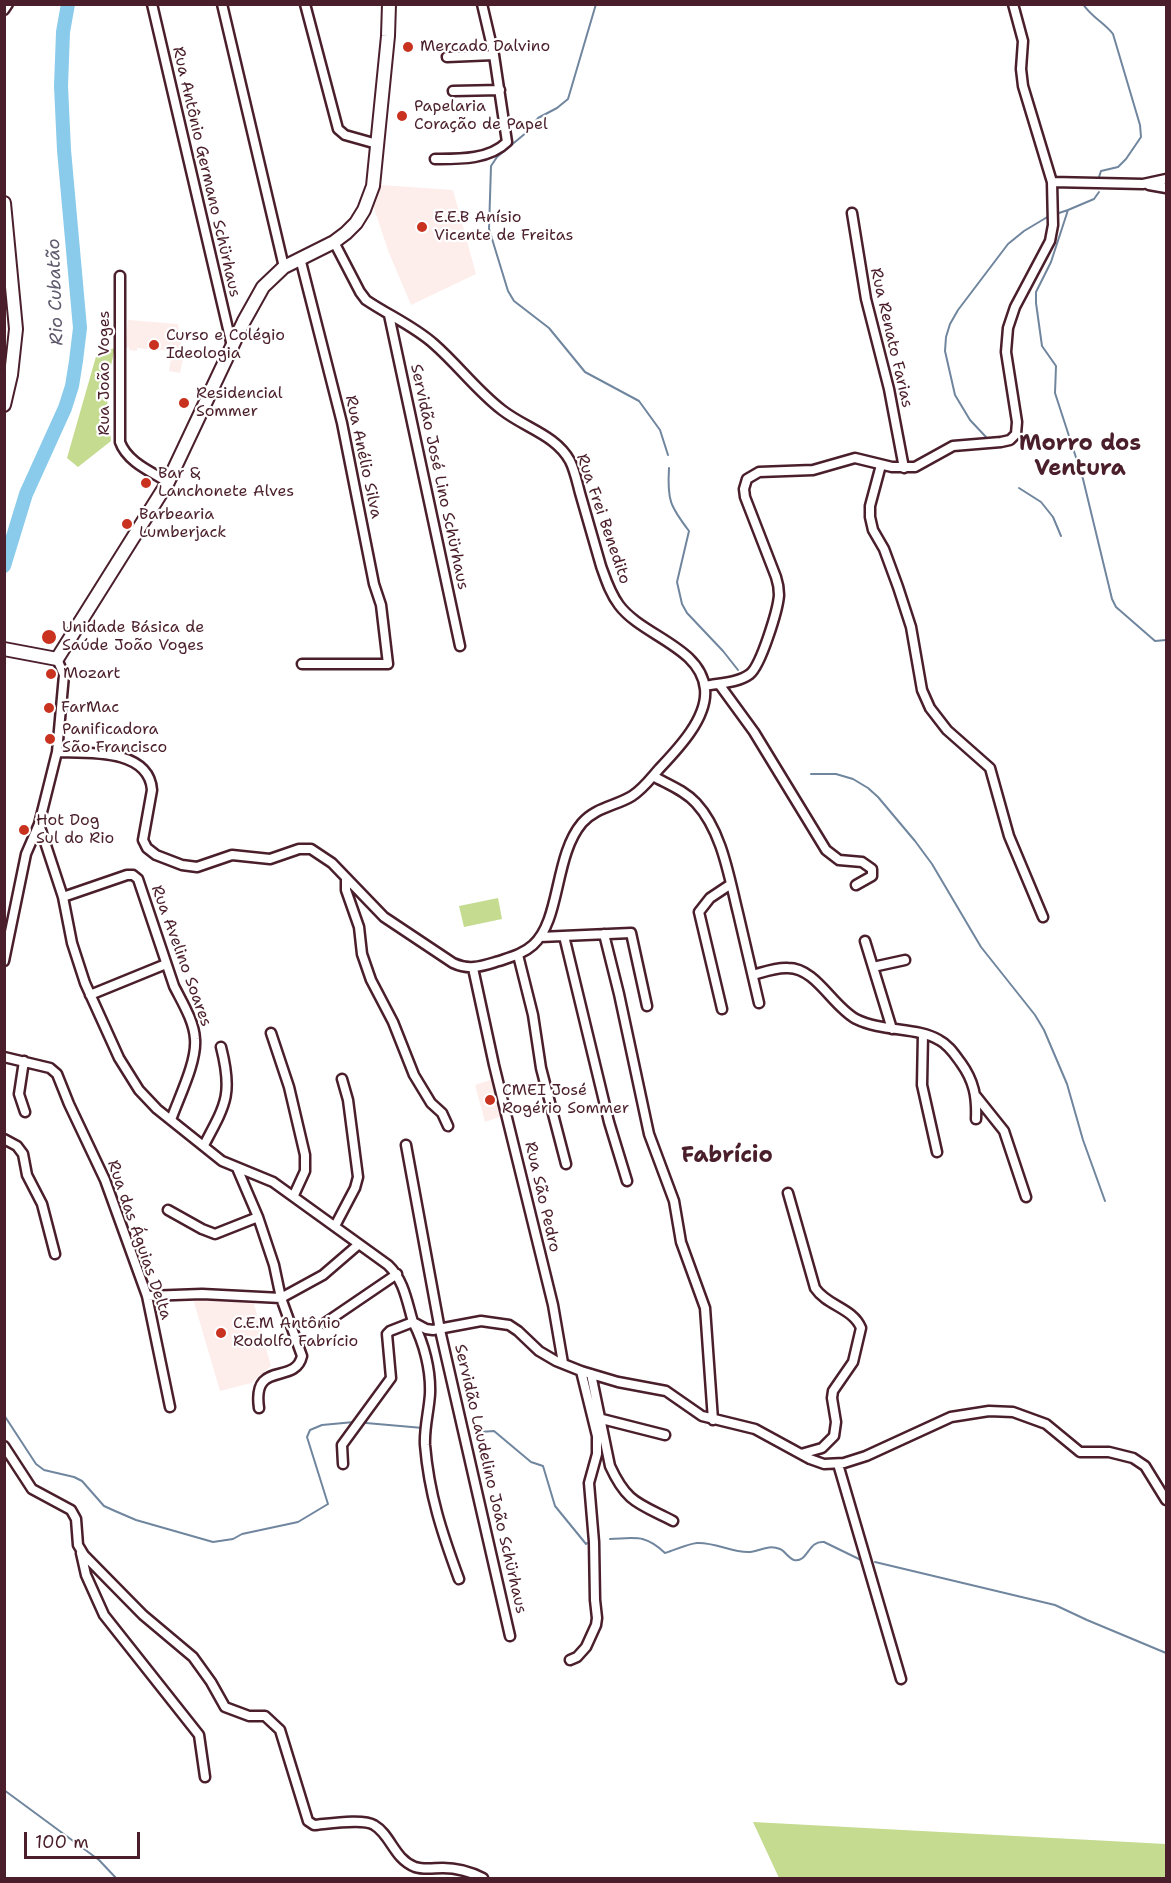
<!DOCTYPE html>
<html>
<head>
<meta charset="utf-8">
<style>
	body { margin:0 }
	#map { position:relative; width:1171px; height:1883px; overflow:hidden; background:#fff; font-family:"Shantell Sans",sans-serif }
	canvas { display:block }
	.frame { position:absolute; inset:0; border:6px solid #4a1f2b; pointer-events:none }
	.scale { position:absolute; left:24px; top:1832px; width:116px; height:27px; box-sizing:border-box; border:3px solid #4a1f2b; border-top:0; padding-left:8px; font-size:18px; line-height:21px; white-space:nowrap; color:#4a1f2b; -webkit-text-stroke:4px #fff; paint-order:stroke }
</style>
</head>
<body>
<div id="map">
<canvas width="1171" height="1883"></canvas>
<div class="frame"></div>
<div class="scale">100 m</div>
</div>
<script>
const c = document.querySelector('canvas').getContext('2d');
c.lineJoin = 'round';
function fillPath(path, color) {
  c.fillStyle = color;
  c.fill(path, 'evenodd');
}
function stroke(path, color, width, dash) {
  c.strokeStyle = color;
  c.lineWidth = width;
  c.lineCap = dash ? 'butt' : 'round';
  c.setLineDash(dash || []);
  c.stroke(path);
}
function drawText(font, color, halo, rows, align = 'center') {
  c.font = font + ' "Shantell Sans",sans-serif';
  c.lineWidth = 4.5;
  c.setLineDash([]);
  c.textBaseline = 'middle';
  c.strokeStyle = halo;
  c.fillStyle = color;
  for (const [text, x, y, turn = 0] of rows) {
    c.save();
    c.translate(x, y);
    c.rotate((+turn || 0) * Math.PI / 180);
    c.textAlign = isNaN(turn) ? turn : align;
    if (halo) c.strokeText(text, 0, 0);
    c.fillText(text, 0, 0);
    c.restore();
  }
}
fillPath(new Path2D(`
	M 381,185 L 453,190 L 476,274 L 411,305 L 389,253 L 372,202 Z
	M 128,320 L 178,324 L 183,359 L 180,373 L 169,371 L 172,351 L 137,348 L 137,351 L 129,350 L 129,347 L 125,348 Z
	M 496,1078 L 505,1115 L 485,1122 L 475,1085 Z
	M 193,1299 L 253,1300 L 271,1366 L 251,1383 L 220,1391 Z`), '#fdeeec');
fillPath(new Path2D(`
	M 115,348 L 106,387 L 111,441 L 78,467 L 67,458 L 97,353 Z
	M 498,898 L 502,919 L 464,927 L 459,906 Z
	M 753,1822 L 1166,1844 L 1166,1878 L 779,1878 Z`), '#c5db90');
stroke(new Path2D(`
	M 596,4 L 568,99 L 557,108 L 538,118 L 527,132 L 497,157 L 491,166 L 489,229 L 508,291 L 514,301 L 549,328 L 585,372 L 639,401 L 660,430 L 668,455
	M 1083,4 C 1091,17 1104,22 1113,34 L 1140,125 L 1141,137 L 1126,159 L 1118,167 L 1101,171 L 1099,177
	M 1099,192 L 1094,199 L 1068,210 L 1051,262 L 1036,292 L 1036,303 L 1042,346 L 1056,366 L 1055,393 L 1083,479 L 1112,599 L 1116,607 L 1155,641 L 1166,640
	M 1056,214 L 1068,210
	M 986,437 L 970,420 L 955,395 L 945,351 L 946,337 L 950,324 L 958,310 L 1008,244 L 1024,231 L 1049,216
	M 669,468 C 667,500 670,506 689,531 L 677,582 L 682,604 L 687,613 L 723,651 L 738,670
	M 1019,488 L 1041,502 L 1053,517 L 1061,536
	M 811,774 L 836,774 L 853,779 L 868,788 L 878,797 L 915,841 L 932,864 L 981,947 L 1035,1015 L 1044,1030 L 1067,1084 L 1083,1140 L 1105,1201
	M 4,1415 L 36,1464 L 44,1470 L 74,1477 L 82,1481 L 104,1506 L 115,1511 L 136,1520 L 213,1542 L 233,1539 L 242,1534 L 298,1522 L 328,1504 L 307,1437 L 310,1430 L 322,1425 L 354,1422
	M 366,1423 L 423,1428
	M 480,1432 L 494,1431 L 531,1462 L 543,1466 L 555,1506 L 586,1544 L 587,1543
	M 610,1539 C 636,1538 645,1534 665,1553 C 675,1550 687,1544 697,1543 C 714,1542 731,1552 748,1552 C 759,1552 767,1544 780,1549 C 785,1551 788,1558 794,1560 C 808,1563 808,1540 824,1542 L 861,1560
	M 875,1562 L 1055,1605 L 1087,1620 L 1166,1653
	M 4,1790 L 99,1860 L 116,1878`), '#70869e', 2);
stroke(new Path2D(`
	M 4,566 L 26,494 L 65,408 L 72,386 L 76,361 L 80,328 L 64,150 L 61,86 L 63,32 L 68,4`), '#8acbeb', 14);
const street = new Path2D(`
	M 152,4 L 232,346
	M 222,4 L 284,267
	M 305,4 L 338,129 L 345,135 L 377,144
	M 4,10 L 8,4
	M 447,57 L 494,55
	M 453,91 L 500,90
	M 435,159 C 458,159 489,160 507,142 L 494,55 L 482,4
	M 1052,182 L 1143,184 L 1166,179
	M 1149,185 L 1166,188
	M 852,213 L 866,299 L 889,389 L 904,468
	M 300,258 L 342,423 L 374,584 L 381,605 L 388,664 L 302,664
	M 120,276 L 120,442 C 127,462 152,472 168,482
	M 389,315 L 460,646
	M 881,465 L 870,506 L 870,517 L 873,530 L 884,549 L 898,587 L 911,627 L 922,690 L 930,708 L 947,730 L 990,768 L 1009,836 L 1043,917
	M 719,684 L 754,732 L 826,850 L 839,860 L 862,862 L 872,869 L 872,876 L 856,885
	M 705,686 C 719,683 738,683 750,674 C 761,665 778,610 779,595 C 779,589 778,583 776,577 L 745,497 L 744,489 L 747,479 L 759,472 L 813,470 L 855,458 L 892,467 L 915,467 L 953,446 L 1001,442 L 1010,440 L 1016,434 L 1017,422 L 1006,352 L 1008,328 L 1015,307 L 1050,241 L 1053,225 L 1052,182 L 1023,86 L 1021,69 L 1023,41 L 1013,4
	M 57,752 C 87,753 149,748 152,790 L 143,840 L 147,848 L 156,855 L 182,865 L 197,867 L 232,855 L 270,859 L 299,849 L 311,849 L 332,863 L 384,917 L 453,963 C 470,971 482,966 499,961 C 511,957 523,954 533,945 C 561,920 554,856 582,823 C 596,807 616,806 632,796 C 643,789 651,778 659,769 C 677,750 708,718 705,689 C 701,647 642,636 619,605 C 610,593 606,580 601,566 C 594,542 587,517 580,493 C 577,482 575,471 570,461 C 556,435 525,428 502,410 C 477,391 458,365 434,344 C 414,326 388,315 366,300 L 360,292 L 334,242
	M 653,776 C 667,784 684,790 696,803 C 722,831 729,877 738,913 C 745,943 752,973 759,1003
	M 39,824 L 63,897 L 72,943 L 85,983 L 119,1058 L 139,1090 L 157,1109 L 222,1161 L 273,1182 L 388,1265 C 404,1280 407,1302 413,1322 L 426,1329 L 433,1330 L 481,1321 L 509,1325 L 518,1331 L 539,1351 L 556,1361 L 581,1371 L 618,1382 L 666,1391 L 702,1416 L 755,1429 L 810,1459 L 824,1464 L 844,1463 L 866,1456 L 951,1417 L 989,1411 L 1013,1412 L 1046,1424 L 1080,1452 L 1109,1452 L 1133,1458 L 1145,1466 L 1166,1500
	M 346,880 L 346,890 L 359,927 L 362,954 L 371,980 L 393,1022 L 414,1075 L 431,1103 L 442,1113 L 448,1126
	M 63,897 L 127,875 L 133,875 L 138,879 L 174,986 C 182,1002 194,1021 195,1039 C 197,1062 179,1097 171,1120
	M 604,934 L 619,994 L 649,1134 L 674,1201 L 681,1242 L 705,1308 L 713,1420
	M 564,936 L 609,1122 L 627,1181
	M 540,937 L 631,933 L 647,1006
	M 865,941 L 892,1029
	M 518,955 L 533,1015 L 541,1068 L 566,1164
	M 4,961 L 26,854 L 39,824 L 57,752 L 64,675 L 57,659
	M 873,967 L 905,960
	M 473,968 L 494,1065 L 553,1305 L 563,1363
	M 753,975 C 764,972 776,967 788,968 C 816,968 832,1006 856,1019 C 882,1032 918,1027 939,1040 C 949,1045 955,1055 961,1063 C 974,1081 977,1097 976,1119
	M 90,995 L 166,964
	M 722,1009 L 699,912 L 710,898 L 731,884
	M 271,1033 L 289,1087 L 305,1155 L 305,1171 L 294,1195
	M 923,1034 L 922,1085 L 937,1152
	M 4,1057 L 50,1068 L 57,1074 L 69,1104 L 105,1180 L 147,1296 L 170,1407
	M 24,1061 L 19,1094 L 25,1112
	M 976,1096 L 1004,1131 L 1026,1197
	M 4,1139 L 17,1146 L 23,1154 L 27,1175 L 42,1204 L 55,1254
	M 204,1145 C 226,1104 233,1094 221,1047
	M 406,1145 L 440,1330 L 510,1636
	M 237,1168 L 258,1217 L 274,1265 L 281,1298 L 302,1356 C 295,1386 252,1359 259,1408
	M 788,1193 L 815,1288 C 827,1306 853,1308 861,1328 L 853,1362 L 833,1391 L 832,1398 L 836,1422 L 834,1436 L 822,1448 L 801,1454
	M 168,1210 L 202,1229 L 215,1234 L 258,1217
	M 335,1226 L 355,1188 L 358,1177 L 348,1100 L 342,1079
	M 147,1296 L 202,1294 L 281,1298 L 323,1275 L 359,1244
	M 325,1323 L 397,1274
	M 591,1374 L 610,1466 C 627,1503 638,1503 673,1521
	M 602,1419 L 665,1435
	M 4,1446 L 32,1489 L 71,1510 L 76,1519 L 78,1545 L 84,1555 L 143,1615 L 193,1657 L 211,1682 L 225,1707 L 249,1716 L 265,1716 L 280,1730 L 308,1821 L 314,1825 C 327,1824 363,1818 374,1825 C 391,1835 394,1859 415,1867 C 424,1870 434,1868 443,1868 C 457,1868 471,1872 483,1878
	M 343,1464 L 342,1445 L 391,1378 L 387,1334 L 390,1331 L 413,1322 C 424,1343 431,1370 430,1394 C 429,1411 424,1428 425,1445 C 429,1494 442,1533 459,1579
	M 838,1464 L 901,1679
	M 81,1553 L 86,1575 L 104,1615 L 199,1735 L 205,1777
	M 570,1660 L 577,1657 L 586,1647 L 596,1625 L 597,1618 L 595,1600 L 594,1542 L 589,1483 L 597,1454 L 597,1436 L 581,1371`);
const secondary = new Path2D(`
	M 4,203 L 16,329 L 11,375 L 4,405
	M 4,649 L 57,659 L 168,482 L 244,321 L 263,287 L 284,267 L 334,242 L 346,233 L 356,223 L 364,210 L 373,186 L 388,36 L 389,4`);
stroke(street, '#4a1f2b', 13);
stroke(secondary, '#4a1f2b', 16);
stroke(street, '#fff', 8);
stroke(secondary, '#fff', 12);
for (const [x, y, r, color] of [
	[408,47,6,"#c8321e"],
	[402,116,6,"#c8321e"],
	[422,227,6,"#c8321e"],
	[154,345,6,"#c8321e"],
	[184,403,6,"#c8321e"],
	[146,483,6,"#c8321e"],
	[127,524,6,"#c8321e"],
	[49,637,8,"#c8321e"],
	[51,674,6,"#c8321e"],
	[49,708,6,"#c8321e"],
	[50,739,6,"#c8321e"],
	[24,830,6,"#c8321e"],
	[490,1100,6,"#c8321e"],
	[221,1333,6,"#c8321e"]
]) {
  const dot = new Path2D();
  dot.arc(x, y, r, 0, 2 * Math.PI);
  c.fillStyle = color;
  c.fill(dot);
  stroke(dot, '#fff', 2);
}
drawText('16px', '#4a1f2b', '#fff', [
	["Mercado Dalvino",420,47],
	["Papelaria",414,107],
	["Coração de Papel",414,125],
	["E.E.B Anísio",434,218],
	["Vicente de Freitas",434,236],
	["Curso e Colégio",166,336],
	["Ideologia",166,354],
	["Residencial",196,394],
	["Sommer",196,412],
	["Bar &",158,474],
	["Lanchonete Alves",158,492],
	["Barbearia",139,515],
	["Lumberjack",139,533],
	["Unidade Básica de",62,628],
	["Saúde João Voges",62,646],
	["Mozart",63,674],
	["FarMac",61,708],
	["Panificadora",62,730],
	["São Francisco",62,748],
	["Hot Dog",36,821],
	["Sul do Rio",36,839],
	["CMEI José",502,1091],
	["Rogério Sommer",502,1109],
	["C.E.M Antônio",233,1324],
	["Rodolfo Fabrício",233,1342]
], 'left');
drawText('16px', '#4a1f2b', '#fff', [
	["Rua Antônio Germano Schürhaus",206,172,77],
	["Rua Renato Farias",891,338,77],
	["Rua João Voges",105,373,-90],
	["Rua Anélio Silva",363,457,78],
	["Servidão José Lino Schürhaus",439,477,78],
	["Rua Frei Benedito",603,519,71],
	["Rua Avelino Soares",181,956,70],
	["Rua São Pedro",542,1197,77],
	["Rua das Águias Delta",139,1240,71],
	["Servidão Laudelino João Schürhaus",490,1479,77]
]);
drawText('italic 18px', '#605b6e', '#fff', [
	["Rio Cubatão",56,292,-92]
]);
drawText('bold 22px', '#4a1f2b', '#fff', [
	["Morro dos",1080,444],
	["Ventura",1080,469],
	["Fabrício",727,1156]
]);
</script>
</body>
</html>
